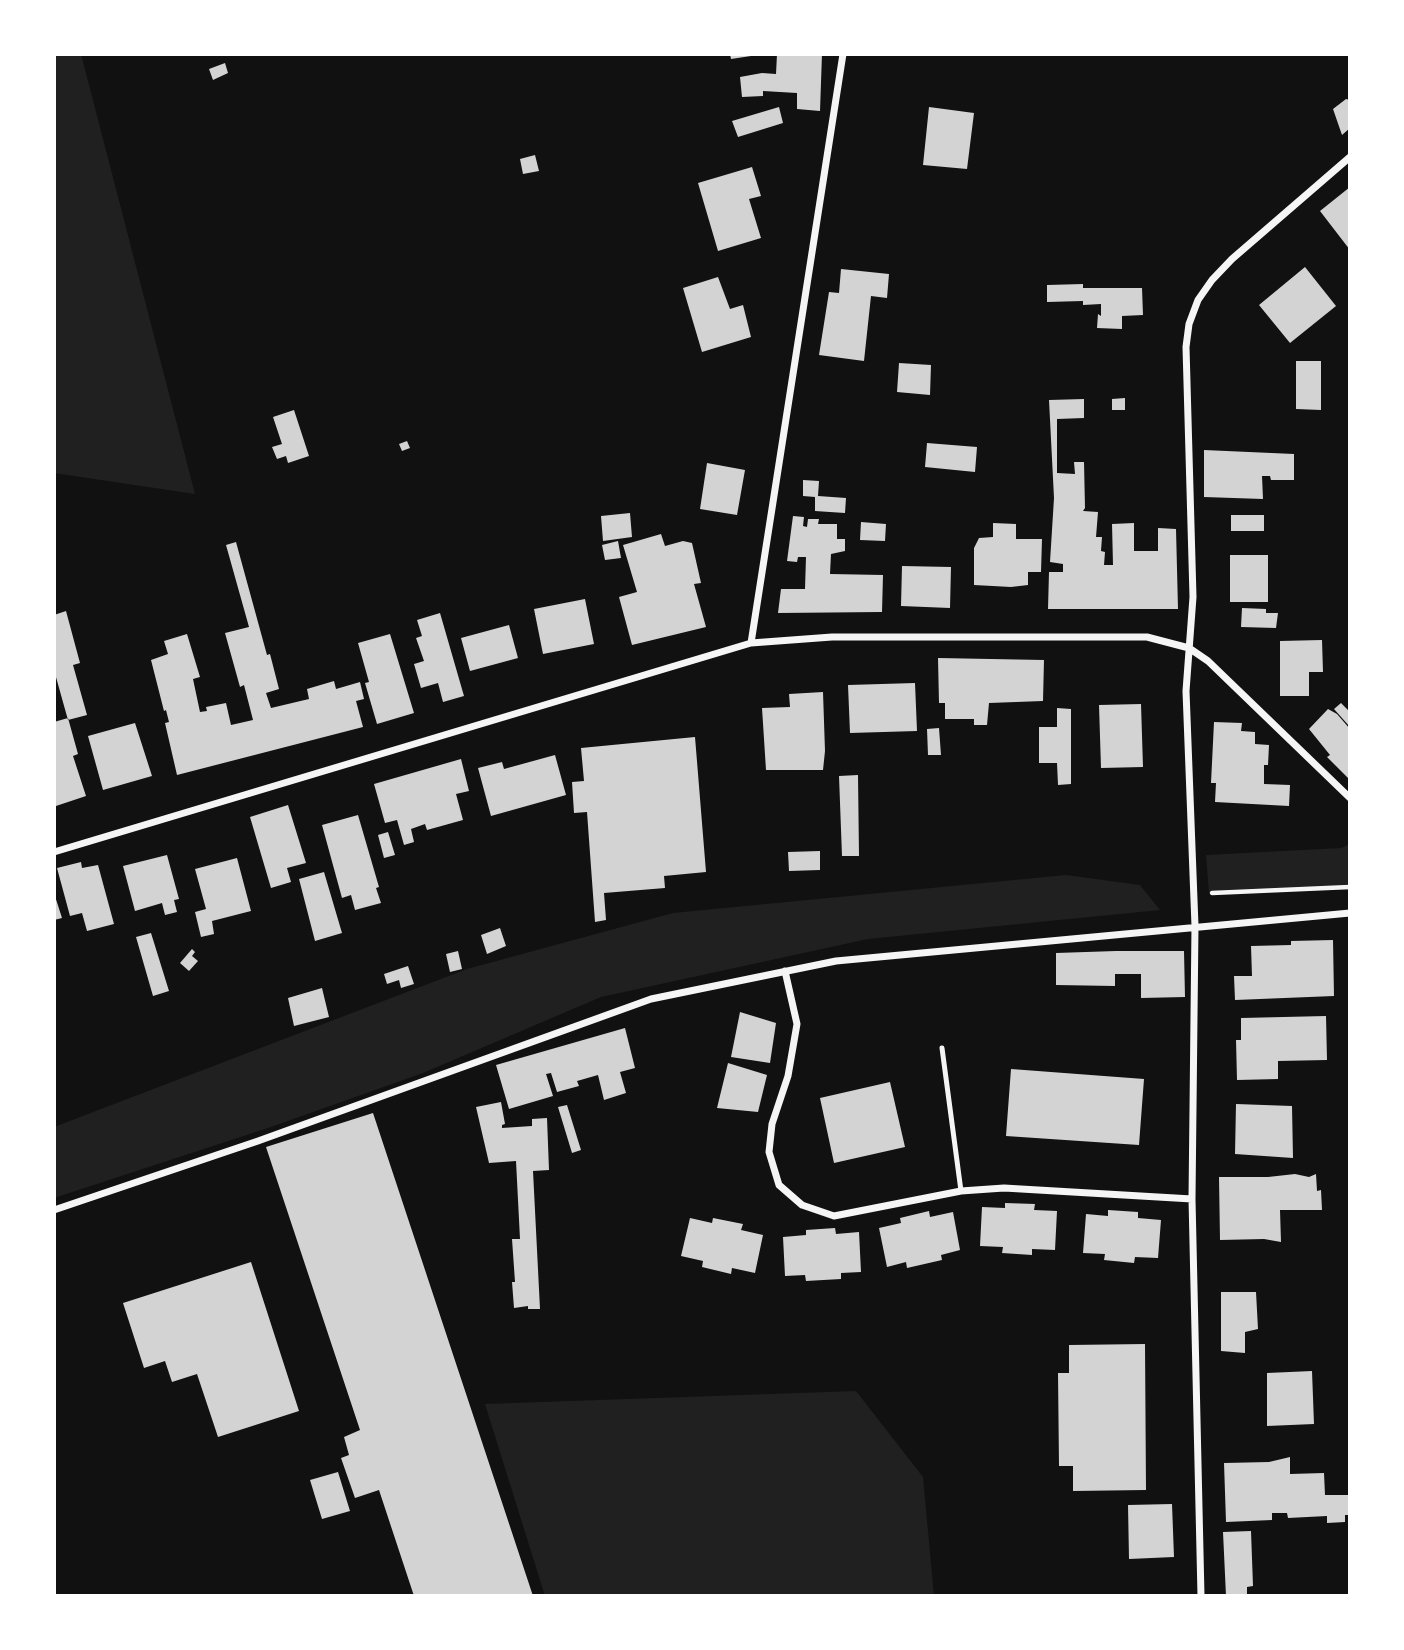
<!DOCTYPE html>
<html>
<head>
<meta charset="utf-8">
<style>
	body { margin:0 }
	#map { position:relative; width:1404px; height:1650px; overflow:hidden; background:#111; font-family:"Exo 2",sans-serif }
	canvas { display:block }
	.frame { position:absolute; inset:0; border:56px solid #fff; pointer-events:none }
</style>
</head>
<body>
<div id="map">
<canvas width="1404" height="1650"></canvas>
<div class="frame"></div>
</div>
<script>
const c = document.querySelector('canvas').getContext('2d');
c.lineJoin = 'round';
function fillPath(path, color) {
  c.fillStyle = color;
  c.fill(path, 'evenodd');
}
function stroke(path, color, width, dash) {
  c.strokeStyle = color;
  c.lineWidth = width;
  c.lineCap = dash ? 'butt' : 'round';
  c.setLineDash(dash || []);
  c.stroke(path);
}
fillPath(new Path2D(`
	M 54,54 L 81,54 L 195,494 L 54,473 Z
	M 1350,844 L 1350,887 L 1209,893 L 1206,855 L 1341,848 Z
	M 1066,875 L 1140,885 L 1160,910 L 868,939 L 601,997 L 423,1073 L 268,1128 L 54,1198 L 54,1127 L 467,969 L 673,913 Z
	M 856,1391 L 923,1477 L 934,1596 L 545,1596 L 485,1404 Z`), '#202020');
fillPath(new Path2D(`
	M 730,54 L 751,54 L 751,56 L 731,59 Z
	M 777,54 L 822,54 L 820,111 L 797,109 L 797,93 L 763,91 L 763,96 L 742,97 L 740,77 L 762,73 L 776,74 Z
	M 225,63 L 228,73 L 213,80 L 209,69 Z
	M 1346,99 L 1350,100 L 1350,128 L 1342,135 L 1333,109 Z
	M 779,107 L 783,123 L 738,137 L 732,121 Z
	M 929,107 L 974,113 L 967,169 L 923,165 Z
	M 535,155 L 539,171 L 523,174 L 520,159 Z
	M 752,167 L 761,196 L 749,199 L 761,238 L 718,251 L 698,183 Z
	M 1350,187 L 1350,250 L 1320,211 Z
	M 1305,267 L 1336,306 L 1290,343 L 1259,305 Z
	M 841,269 L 889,274 L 887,298 L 871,296 L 864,361 L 819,355 L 829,292 L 839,293 Z
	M 718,277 L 730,309 L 743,305 L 751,337 L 702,352 L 683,288 Z
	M 1083,284 L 1083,288 L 1142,288 L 1143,315 L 1122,316 L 1122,329 L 1097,328 L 1098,314 L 1101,316 L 1101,304 L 1083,305 L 1083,301 L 1047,302 L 1047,285 Z
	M 1296,361 L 1321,361 L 1321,410 L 1296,409 Z
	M 899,363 L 931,365 L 930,395 L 897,392 Z
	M 1125,398 L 1125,410 L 1112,410 L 1112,399 Z
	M 1084,399 L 1084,418 L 1057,419 L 1057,473 L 1075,474 L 1074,462 L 1084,462 L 1085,508 L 1083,511 L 1098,512 L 1096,537 L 1102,537 L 1101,551 L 1105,552 L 1104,565 L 1113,565 L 1112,524 L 1134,523 L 1134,551 L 1158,551 L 1158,528 L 1176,529 L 1178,609 L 1048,609 L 1049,572 L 1063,572 L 1063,564 L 1050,562 L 1054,498 L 1049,400 Z
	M 294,410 L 309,456 L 288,463 L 286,456 L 277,459 L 272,447 L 282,444 L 273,417 Z
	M 407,441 L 410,448 L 402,451 L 399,444 Z
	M 927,443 L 977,447 L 975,472 L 925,467 Z
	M 1204,450 L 1294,454 L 1294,480 L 1271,480 L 1270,476 L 1262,476 L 1263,499 L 1204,497 Z
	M 707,463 L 745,470 L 737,515 L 700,509 Z
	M 803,480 L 819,481 L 818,496 L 846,498 L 845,513 L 815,511 L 815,497 L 803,496 Z
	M 630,513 L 632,537 L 603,541 L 601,516 Z
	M 1231,515 L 1264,515 L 1264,531 L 1231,531 Z
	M 793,516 L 804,517 L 803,526 L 807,527 L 808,519 L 819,519 L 818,524 L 837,524 L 837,539 L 845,539 L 845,551 L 831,554 L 830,574 L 883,575 L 882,612 L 778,613 L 781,589 L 805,589 L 806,557 L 798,557 L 797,562 L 787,561 Z
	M 861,522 L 886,524 L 885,541 L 860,540 Z
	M 993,523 L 1016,524 L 1016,539 L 1042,539 L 1041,572 L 1028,572 L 1028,585 L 1011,587 L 974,585 L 974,548 L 979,538 L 993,537 Z
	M 661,534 L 665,546 L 683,541 L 692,543 L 701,583 L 694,584 L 706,627 L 632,645 L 619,597 L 637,592 L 623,545 Z
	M 618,541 L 621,558 L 605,560 L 602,545 Z
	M 236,542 L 267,655 L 270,654 L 279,689 L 266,693 L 271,708 L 309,699 L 307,689 L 334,681 L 336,689 L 360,682 L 364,699 L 356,701 L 363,727 L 177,775 L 165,723 L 169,722 L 166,710 L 164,711 L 151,660 L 168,654 L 164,641 L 187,634 L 200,677 L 193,679 L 200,712 L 207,711 L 206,707 L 226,703 L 231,725 L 253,720 L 244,685 L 240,687 L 225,633 L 249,627 L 226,545 Z
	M 1230,555 L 1268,555 L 1268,602 L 1230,602 Z
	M 902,566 L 951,567 L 950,608 L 901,606 Z
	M 585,599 L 594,644 L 543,654 L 534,609 Z
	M 1242,608 L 1266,609 L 1266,613 L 1278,613 L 1276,628 L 1241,627 Z
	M 66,611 L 80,663 L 73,665 L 87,715 L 68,720 L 54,670 L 54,615 Z
	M 440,613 L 464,696 L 443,702 L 438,683 L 421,688 L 414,664 L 424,661 L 416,638 L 422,636 L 417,620 Z
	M 509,625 L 518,658 L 470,671 L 461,638 Z
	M 390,634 L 414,713 L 377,724 L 365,683 L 369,682 L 358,643 Z
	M 1322,640 L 1323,672 L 1309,672 L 1309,696 L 1280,696 L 1280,641 Z
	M 938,658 L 1044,660 L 1043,701 L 989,703 L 987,725 L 974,725 L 974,719 L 945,719 L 945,703 L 939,703 Z
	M 915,683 L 917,731 L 850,733 L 848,685 Z
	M 823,692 L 825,751 L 823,770 L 766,770 L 762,708 L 790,707 L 789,694 Z
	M 1341,703 L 1350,712 L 1350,727 L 1334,709 Z
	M 1141,704 L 1143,767 L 1101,768 L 1099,705 Z
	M 1057,708 L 1071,709 L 1071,784 L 1058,785 L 1057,763 L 1039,763 L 1039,727 L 1057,727 Z
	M 1328,709 L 1337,714 L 1350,729 L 1350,780 L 1327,757 L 1330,755 L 1309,729 Z
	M 68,718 L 78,754 L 73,756 L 86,796 L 56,806 L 54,722 Z
	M 1214,722 L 1242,723 L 1241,731 L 1255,732 L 1255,744 L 1269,745 L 1268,765 L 1264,765 L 1264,784 L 1290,785 L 1289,806 L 1215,802 L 1216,783 L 1211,783 Z
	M 135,723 L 152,776 L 103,790 L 88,736 Z
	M 939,728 L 941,755 L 928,755 L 927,729 Z
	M 695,737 L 706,872 L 664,876 L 665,888 L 604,893 L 606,920 L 595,922 L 587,812 L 574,813 L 572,782 L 584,781 L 581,748 Z
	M 555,755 L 566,795 L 491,816 L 478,768 L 502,762 L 504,769 Z
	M 461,759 L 469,791 L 456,794 L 463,820 L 427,830 L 425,824 L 411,829 L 414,842 L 404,845 L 397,820 L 385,823 L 374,784 Z
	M 858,775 L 859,856 L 842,856 L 839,776 Z
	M 288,805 L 306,863 L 287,868 L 291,882 L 271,888 L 250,817 Z
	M 358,815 L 379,887 L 376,888 L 381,903 L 355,910 L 351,895 L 342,898 L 322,825 Z
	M 388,832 L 395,855 L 384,858 L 378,835 Z
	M 820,851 L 820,870 L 789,871 L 788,852 Z
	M 167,855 L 179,899 L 174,900 L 177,912 L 165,915 L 162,903 L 135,911 L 123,866 Z
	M 237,858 L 251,911 L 212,921 L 214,934 L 201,937 L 195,912 L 206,909 L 195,869 Z
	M 81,862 L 82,868 L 98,865 L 114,924 L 87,931 L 82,913 L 70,916 L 57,868 Z
	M 324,872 L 342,933 L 315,941 L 299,879 Z
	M 54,893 L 62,918 L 54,920 Z
	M 500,928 L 506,946 L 487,954 L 481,935 Z
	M 151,933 L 169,991 L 153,996 L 136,937 Z
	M 1333,940 L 1334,996 L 1235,1000 L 1234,976 L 1252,976 L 1251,946 L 1291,945 L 1291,941 Z
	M 192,949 L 195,952 L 192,956 L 198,961 L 189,971 L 180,963 Z
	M 458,951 L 462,969 L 450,972 L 446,954 Z
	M 1116,951 L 1184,951 L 1185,997 L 1141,998 L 1141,974 L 1115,974 L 1115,986 L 1056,985 L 1056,953 Z
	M 408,966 L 414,984 L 401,988 L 399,980 L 387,984 L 384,974 Z
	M 322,988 L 329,1017 L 294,1026 L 288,998 Z
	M 740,1012 L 776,1023 L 770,1063 L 731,1057 Z
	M 1326,1016 L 1327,1060 L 1278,1061 L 1278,1079 L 1237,1080 L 1236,1040 L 1241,1040 L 1241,1018 Z
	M 625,1028 L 635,1068 L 620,1072 L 626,1093 L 604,1100 L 598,1075 L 577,1081 L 579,1086 L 557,1092 L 551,1073 L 546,1074 L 553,1096 L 509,1109 L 496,1065 Z
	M 728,1063 L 767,1075 L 758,1112 L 717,1108 Z
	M 1011,1069 L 1144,1079 L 1139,1145 L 1006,1136 Z
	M 890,1082 L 905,1147 L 834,1163 L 820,1098 Z
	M 501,1102 L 505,1124 L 502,1125 L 502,1128 L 532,1126 L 532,1119 L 547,1118 L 549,1170 L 533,1171 L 540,1309 L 528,1309 L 528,1306 L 514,1308 L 512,1282 L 515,1282 L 512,1239 L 520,1239 L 516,1161 L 489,1163 L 476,1107 Z
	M 1236,1104 L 1292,1106 L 1293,1158 L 1235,1154 Z
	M 567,1105 L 581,1150 L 572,1153 L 558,1107 Z
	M 373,1113 L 533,1596 L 414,1596 L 379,1490 L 355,1498 L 341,1458 L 349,1455 L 344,1437 L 360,1430 L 266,1147 Z
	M 1295,1174 L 1309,1177 L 1316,1174 L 1317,1191 L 1321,1190 L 1322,1210 L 1280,1210 L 1281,1242 L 1264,1239 L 1220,1240 L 1219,1177 L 1268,1177 Z
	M 1005,1203 L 1035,1204 L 1034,1210 L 1057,1211 L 1055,1250 L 1032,1249 L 1032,1255 L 1002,1253 L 1003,1247 L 980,1246 L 982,1207 L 1005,1208 Z
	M 1108,1210 L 1138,1212 L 1138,1218 L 1161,1220 L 1158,1258 L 1135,1257 L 1134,1263 L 1104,1260 L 1105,1254 L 1083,1253 L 1086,1214 L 1108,1216 Z
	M 929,1211 L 930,1217 L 953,1212 L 960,1250 L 941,1255 L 942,1260 L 907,1268 L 906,1262 L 887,1267 L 879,1228 L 901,1223 L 900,1218 Z
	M 690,1218 L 712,1223 L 713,1218 L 743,1224 L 741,1230 L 763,1235 L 755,1273 L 732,1268 L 731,1274 L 702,1267 L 703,1261 L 681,1256 Z
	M 835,1228 L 836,1234 L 859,1232 L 861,1272 L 841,1273 L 841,1279 L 806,1281 L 805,1275 L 785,1276 L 783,1237 L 806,1235 L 806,1230 Z
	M 251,1262 L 299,1411 L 218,1437 L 197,1374 L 172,1382 L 165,1361 L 144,1368 L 123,1303 Z
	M 1221,1292 L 1256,1292 L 1258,1329 L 1245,1332 L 1245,1353 L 1221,1351 Z
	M 1145,1344 L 1146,1490 L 1073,1491 L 1073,1466 L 1059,1466 L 1058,1373 L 1069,1373 L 1069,1345 Z
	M 1312,1371 L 1314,1424 L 1267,1426 L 1267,1373 Z
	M 1290,1457 L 1290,1474 L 1324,1473 L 1325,1495 L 1350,1495 L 1350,1515 L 1345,1515 L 1345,1522 L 1327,1523 L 1327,1516 L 1288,1518 L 1287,1513 L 1272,1513 L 1272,1520 L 1226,1522 L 1224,1463 L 1269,1462 Z
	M 338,1472 L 350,1511 L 322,1519 L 310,1480 Z
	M 1172,1504 L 1174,1557 L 1129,1559 L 1128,1505 Z
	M 1251,1531 L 1253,1586 L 1247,1587 L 1247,1596 L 1226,1596 L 1223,1532 Z`), '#d3d3d3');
stroke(new Path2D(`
	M 1212,893 L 1350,887`), '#f5f5f5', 4.5);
stroke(new Path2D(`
	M 942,1048 L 961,1191`), '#f5f5f5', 5);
stroke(new Path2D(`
	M 751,643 L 843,54
	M 54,852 L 751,643 L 832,637 L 1147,637 L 1189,648 L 1208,661 L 1350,798
	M 785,971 L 797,1024 L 788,1076 L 772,1124 L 769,1152 L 779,1185 L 802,1205 L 834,1216 L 961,1191 L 1004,1188 L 1192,1199
	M 54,1210 L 258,1141 L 651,999 L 836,961 L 1350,913
	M 1201,1596 L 1192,1199 L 1195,926 L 1186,691 L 1193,597 L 1186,347 L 1189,324 L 1198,300 L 1212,280 L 1232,259 L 1350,157`), '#f5f5f5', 7);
</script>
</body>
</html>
